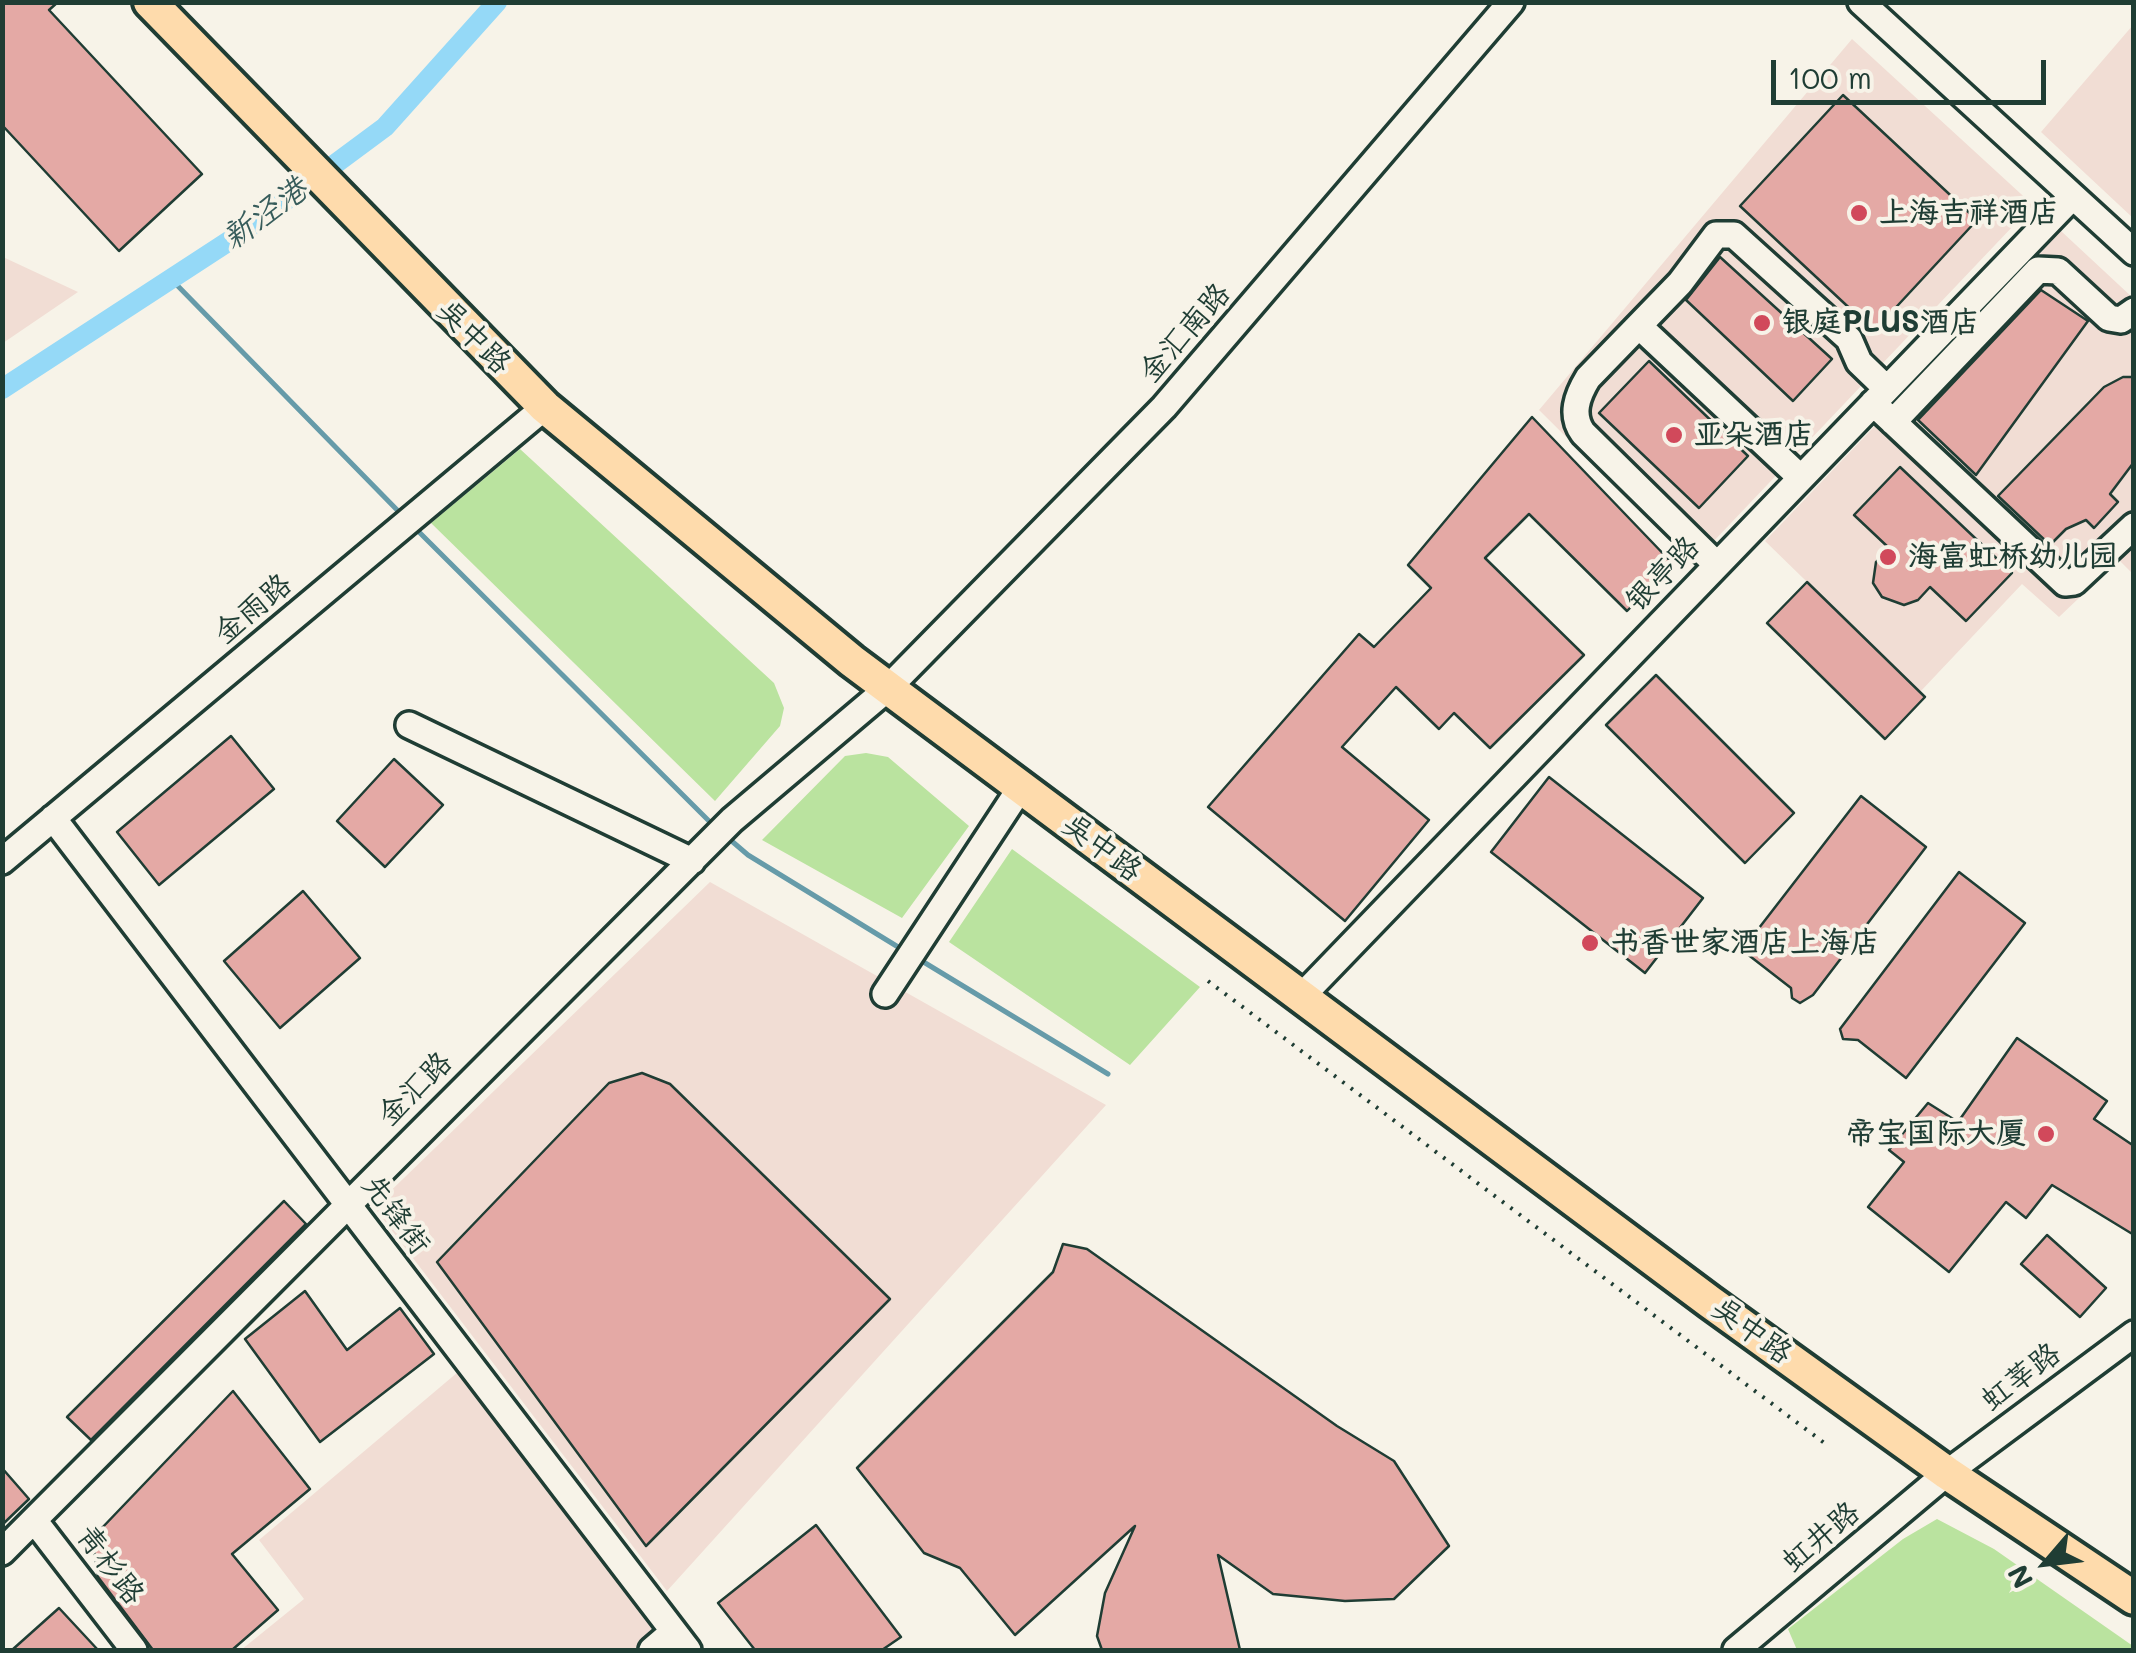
<!DOCTYPE html>
<html>
<head>
<meta charset="utf-8">
<style>
	body { margin:0 }
	#map { position:relative; width:2136px; height:1653px; overflow:hidden; background:#f7f3e8; font-family:Mali,sans-serif }
	canvas { display:block }
	.frame { position:absolute; inset:0; border:5px solid #1f3d34; pointer-events:none }
	.north { position:absolute; left:1996px; top:1513px; width:100px; height:100px; -webkit-text-stroke:8px #f7f3e8; paint-order:stroke; rotate:242deg; font-size:28px; font-weight:700; line-height:40px; text-align:center; color:#1f3d34 }
	.north::after { content:''; display:block; margin:auto; width:35px; height:45px; background:#1f3d34; clip-path:polygon(50% 0,100% 100%,50% 72%,0 100%) }
	.scale { position:absolute; left:1771px; top:60px; width:275px; height:45px; box-sizing:border-box; border:5px solid #1f3d34; border-top:0; padding-left:12px; font-size:30px; line-height:35px; white-space:nowrap; color:#1f3d34; -webkit-text-stroke:8px #f7f3e8; paint-order:stroke }
</style>
</head>
<body>
<div id="map">
<canvas width="2136" height="1653"></canvas>
<div class="frame"></div>
<div class="north">N</div>
<div class="scale">100 m</div>
</div>
<script>
const c = document.querySelector('canvas').getContext('2d');
c.lineJoin = 'round';
function fillPath(path, color) {
  c.fillStyle = color;
  c.fill(path, 'evenodd');
}
function stroke(path, color, width, dash) {
  c.strokeStyle = color;
  c.lineWidth = width;
  c.lineCap = dash ? 'butt' : 'round';
  c.setLineDash(dash || []);
  c.stroke(path);
}
function drawText(font, color, halo, rows, align = 'center') {
  c.font = font + ' Mali,"LXGW WenKai TC",sans-serif';
  c.lineWidth = 8;
  c.setLineDash([]);
  c.textBaseline = 'middle';
  c.strokeStyle = halo;
  c.fillStyle = color;
  for (const [text, x, y, turn = 0] of rows) {
    c.save();
    c.translate(x, y);
    c.rotate((+turn || 0) * Math.PI / 180);
    c.textAlign = isNaN(turn) ? turn : align;
    if (halo) c.strokeText(text, 0, 0);
    c.fillText(text, 0, 0);
    c.restore();
  }
}
fillPath(new Path2D(`
	M 2133,25 L 2133,218 L 2041,132 Z
	M 1852,39 L 2033,205 L 1693,563 L 1539,410 Z
	M 2061,231 L 2133,298 L 2133,574 L 2119,560 L 2059,617 L 2022,584 L 1920,692 L 1765,541 Z
	M 3,257 L 78,292 L 3,343 Z
	M 710,882 L 1106,1105 L 667,1591 L 374,1207 Z
	M 458,1372 L 658,1633 L 637,1650 L 241,1650 L 304,1599 L 259,1540 Z`), '#f1ddd4');
fillPath(new Path2D(`
	M 520,449 L 774,683 L 784,708 L 780,726 L 715,801 L 431,523 Z
	M 866,753 L 888,757 L 969,826 L 902,918 L 762,840 L 845,756 Z
	M 1012,849 L 1200,987 L 1130,1065 L 949,942 Z
	M 1937,1519 L 1994,1549 L 2133,1646 L 2133,1650 L 1797,1650 L 1788,1629 L 1903,1539 Z`), '#bae39f');
stroke(new Path2D(`
	M 171,279 L 403,516
	M 415,528 L 715,827
	M 727,837 L 748,855 L 903,950
	M 917,958 L 1108,1074`), '#669ba9', 5);
stroke(new Path2D(`
	M 2,389 L 246,230 L 385,127 L 497,2`), '#95d9f7', 20);
const building = new Path2D(`
	M 2,2 L 58,2 L 49,10 L 202,174 L 119,251 L 2,125 Z
	M 1843,95 L 1977,220 L 1874,331 L 1740,206 Z
	M 1720,257 L 1832,359 L 1793,401 L 1686,300 Z
	M 2041,290 L 2088,321 L 1976,475 L 1918,420 Z
	M 1649,361 L 1748,456 L 1699,508 L 1599,413 Z
	M 2123,377 L 2134,377 L 2134,462 L 2110,494 L 2118,502 L 2094,528 L 2086,520 L 2066,529 L 2050,545 L 1998,496 L 2104,387 Z
	M 1532,417 L 1673,564 L 1627,611 L 1529,514 L 1485,558 L 1584,655 L 1490,748 L 1454,713 L 1439,729 L 1396,687 L 1342,747 L 1429,820 L 1345,921 L 1208,807 L 1359,634 L 1374,647 L 1431,588 L 1408,565 Z
	M 1900,467 L 2012,573 L 1966,621 L 1930,587 L 1918,600 L 1904,605 L 1882,597 L 1873,583 L 1876,562 L 1889,548 L 1854,515 Z
	M 1807,582 L 1925,697 L 1885,739 L 1767,623 Z
	M 1656,675 L 1794,813 L 1745,863 L 1606,725 Z
	M 231,736 L 274,789 L 159,885 L 117,832 Z
	M 394,759 L 443,805 L 385,867 L 337,821 Z
	M 1549,777 L 1703,898 L 1645,973 L 1491,852 Z
	M 1861,796 L 1926,847 L 1813,995 L 1800,1003 L 1792,998 L 1791,988 L 1742,950 Z
	M 1959,872 L 2025,923 L 1906,1078 L 1858,1040 L 1843,1039 L 1840,1029 Z
	M 303,891 L 360,958 L 280,1028 L 224,961 Z
	M 2017,1038 L 2107,1101 L 2094,1119 L 2134,1146 L 2134,1235 L 2052,1185 L 2026,1218 L 2006,1202 L 1949,1272 L 1868,1207 L 1904,1162 L 1889,1150 L 1928,1103 L 1958,1122 Z
	M 642,1073 L 670,1084 L 890,1299 L 646,1546 L 437,1262 L 609,1083 Z
	M 284,1201 L 306,1224 L 91,1440 L 67,1417 Z
	M 2047,1235 L 2106,1288 L 2080,1317 L 2021,1264 Z
	M 1063,1244 L 1087,1249 L 1337,1426 L 1394,1461 L 1449,1546 L 1394,1599 L 1345,1601 L 1273,1594 L 1218,1555 L 1240,1650 L 1102,1650 L 1097,1636 L 1105,1593 L 1135,1526 L 1015,1635 L 960,1568 L 924,1553 L 857,1468 L 1053,1272 Z
	M 305,1291 L 347,1350 L 400,1308 L 434,1354 L 320,1442 L 245,1339 Z
	M 233,1391 L 310,1489 L 232,1554 L 278,1610 L 232,1650 L 153,1650 L 98,1577 L 94,1549 L 100,1530 Z
	M 2,1468 L 29,1499 L 2,1525 Z
	M 816,1525 L 901,1637 L 882,1650 L 755,1650 L 718,1603 Z
	M 59,1608 L 98,1650 L 12,1650 Z`);
fillPath(building, '#e4a9a5');
stroke(building, '#1f3d34', 2.5);
const minor = new Path2D(`
	M 1861,2 L 2134,252
	M 1639,326 L 1801,478
	M 1873,403 L 2065,583 L 2074,582 L 2134,526
	M 1893,422 L 2038,270 L 2058,271 L 2109,318 L 2121,320 L 2134,311
	M 1717,565 L 1583,433 C 1570,415 1577,396 1588,378 L 1680,283 L 1716,235 L 1734,235 L 1849,339 L 1859,362 L 1887,389
	M 409,725 L 692,861
	M 53,818 L 688,1650
	M 2,861 L 545,407
	M 885,994 L 1021,787
	M 1301,997 L 2072,197
	M 34,1520 L 134,1650
	M 2,1552 L 732,820 L 887,689 L 1164,407 L 1511,2
	M 652,1650 L 673,1632
	M 1736,1650 L 1947,1473 L 2134,1334`);
const major = new Path2D(`
	M 150,2 L 545,407 L 852,661 L 1710,1302 L 1947,1473 L 2134,1598`);
stroke(minor, '#1f3d34', 32);
stroke(major, '#1f3d34', 40);
stroke(new Path2D(`
	M 1208,981 L 1827,1445`), '#1f3d34', 4, [2.5, 8]);
stroke(minor, '#f7f3e8', 25);
stroke(major, '#fedbac', 32);
for (const [x, y, r, color] of [
	[1859,213,10,"#d1495b"],
	[1762,323,10,"#d1495b"],
	[1674,435,10,"#d1495b"],
	[1888,557,10,"#d1495b"],
	[1590,943,10,"#d1495b"],
	[2046,1134,10,"#d1495b"]
]) {
  const dot = new Path2D();
  dot.arc(x, y, r, 0, 2 * Math.PI);
  c.fillStyle = color;
  c.fill(dot);
  stroke(dot, '#f7f3e8', 4);
}
drawText('bold 30px', '#1f3d34', '#f7f3e8', [
	["上海吉祥酒店",1879,213],
	["银庭PLUS酒店",1782,323],
	["亚朵酒店",1694,435],
	["海富虹桥幼儿园",1908,557],
	["书香世家酒店上海店",1610,943],
	["帝宝国际大厦",2026,1134,"right"]
], 'left');
drawText('30px', '#1f3d34', '#f7f3e8', [
	["金汇南路",1185,333,-49],
	["吴中路",474,337,45],
	["银亭路",1663,574,-46],
	["金雨路",253,609,-40],
	["吴中路",1102,848,37],
	["金汇路",415,1089,-45],
	["先锋街",396,1215,53],
	["吴中路",1752,1331,36],
	["虹莘路",2021,1377,-37],
	["虹井路",1821,1537,-40],
	["青杉路",110,1565,53]
]);
drawText('italic 32px', '#375c5b', '#f7f3e8', [
	["新泾港",265,214,-36]
]);
</script>
</body>
</html>
